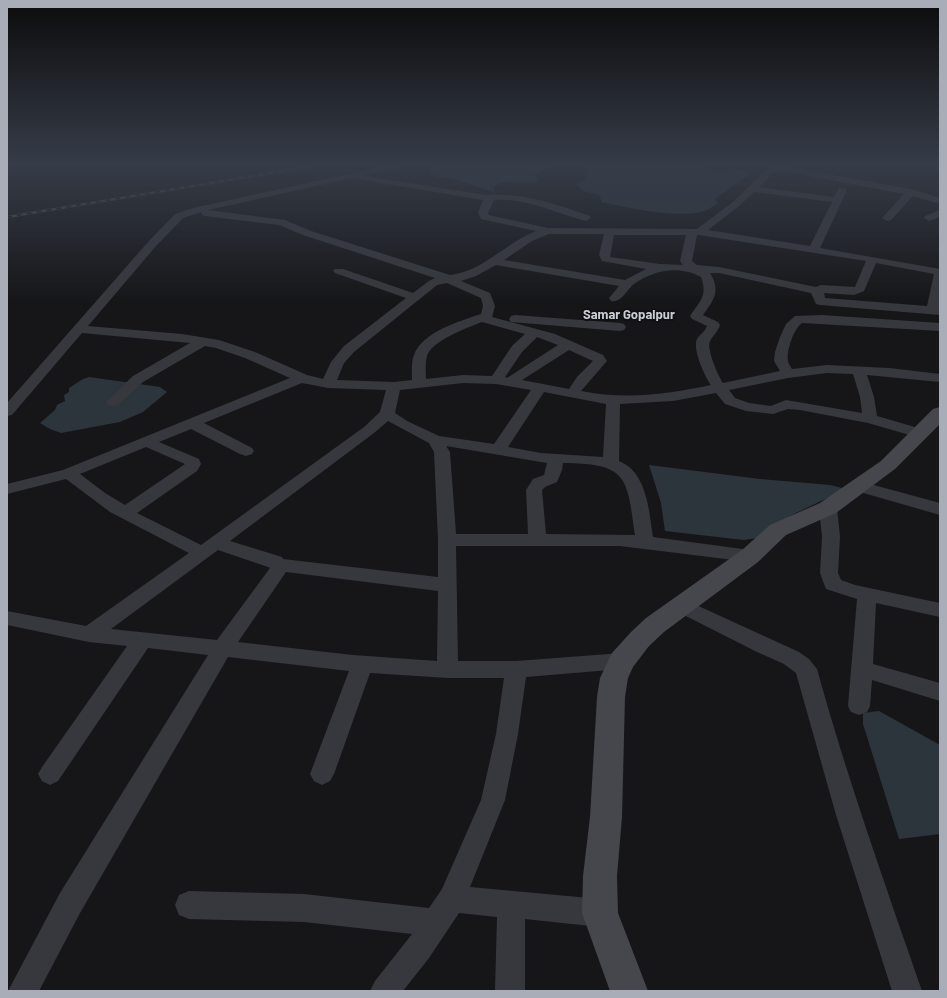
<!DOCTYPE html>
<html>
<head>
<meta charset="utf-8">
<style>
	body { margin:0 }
	#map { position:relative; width:947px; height:998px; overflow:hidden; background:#161618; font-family:Barlow,sans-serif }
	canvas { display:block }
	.frame { position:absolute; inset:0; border:8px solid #a8adb8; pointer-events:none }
</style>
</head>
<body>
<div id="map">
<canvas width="947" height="998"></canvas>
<div class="frame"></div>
</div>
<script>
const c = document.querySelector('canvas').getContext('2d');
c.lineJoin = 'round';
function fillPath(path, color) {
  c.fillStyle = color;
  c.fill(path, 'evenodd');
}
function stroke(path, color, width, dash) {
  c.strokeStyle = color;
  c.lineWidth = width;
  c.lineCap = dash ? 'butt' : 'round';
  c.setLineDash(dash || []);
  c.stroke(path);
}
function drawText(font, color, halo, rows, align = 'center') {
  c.font = font + ' Barlow,sans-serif';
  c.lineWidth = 4;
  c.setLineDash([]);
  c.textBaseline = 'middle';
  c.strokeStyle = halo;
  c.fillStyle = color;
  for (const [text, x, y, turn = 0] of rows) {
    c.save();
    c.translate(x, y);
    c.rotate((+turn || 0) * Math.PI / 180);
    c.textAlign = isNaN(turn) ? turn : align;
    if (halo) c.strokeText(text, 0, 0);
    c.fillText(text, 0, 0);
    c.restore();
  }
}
fillPath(new Path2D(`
	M 433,166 L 555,166 L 543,169 L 535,175 L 538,181 C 523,187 505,176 493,188 L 496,193 L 451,178 L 438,177 L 430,174 Z
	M 577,166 L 698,166 L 709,170 L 721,171 L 730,168 L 746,171 L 749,175 L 715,199 L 718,203 C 713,206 709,210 704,211 C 679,219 628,208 602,202 L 599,195 L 583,191 L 576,185 L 585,179 L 588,168 Z
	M 89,377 L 160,387 L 167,392 L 143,412 L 120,422 L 61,433 L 50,429 L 40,423 L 55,410 L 57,405 L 65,401 L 64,395 L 69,392 L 69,388 L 83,379 Z
	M 649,465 L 760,479 L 830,485 L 846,489 L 794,514 L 757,538 L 744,540 L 665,531 L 661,503 Z
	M 879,711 L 940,745 L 940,834 L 899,839 L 863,724 L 863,713 Z`), '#2c353c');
fillPath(new Path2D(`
	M 385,166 L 399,166 L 398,168 L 364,176 L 486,195 C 522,192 556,204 590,216 L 591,218 L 586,221 C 555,213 527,198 494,200 L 488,213 L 489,215 L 548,228 L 697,229 L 733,202 L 766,170 L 773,166 L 784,166 L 911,189 L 940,198 L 940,204 L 913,196 L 891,220 L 887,221 L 882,218 L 904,194 L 779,170 L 772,174 L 759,187 L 834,197 L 839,188 L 845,188 L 847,190 L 820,248 L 940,269 L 939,307 L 940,307 L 940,315 L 820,305 L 816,304 L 811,293 L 719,273 L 710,273 C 721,291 714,300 703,315 L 718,322 L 720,325 C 718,332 713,335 710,341 C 706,348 718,376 723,383 L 780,371 L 774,361 L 775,352 L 780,337 L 786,324 L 795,316 L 822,315 L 940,323 L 940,331 L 802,323 C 794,328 786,351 788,361 C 788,363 791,367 792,369 L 827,365 L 889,368 L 940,374 L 940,382 L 867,375 L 874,397 L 877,416 L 925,430 L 928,433 L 925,436 L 920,438 L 868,423 L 800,410 L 788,409 L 773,414 L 746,411 L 725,404 L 716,393 L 673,401 L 620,404 L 619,461 C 647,472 649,511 653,537 L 750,550 L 757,552 L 759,556 L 757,560 L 750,562 L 620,546 L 456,546 L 458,661 L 516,661 L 622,653 L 629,655 L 633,661 L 629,667 L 622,669 L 526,677 L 518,734 L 505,800 L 470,887 L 600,899 L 610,903 L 614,913 L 610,923 L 600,927 L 525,919 L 525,991 L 495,991 L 497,917 L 459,913 L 429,958 L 403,991 L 370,991 L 375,981 L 412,934 L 304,922 L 189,919 L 179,915 L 175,905 L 179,895 L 189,891 L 304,894 L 429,908 L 442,889 L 481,800 L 496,734 L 504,678 L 448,678 L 370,673 L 334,774 L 330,781 L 322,785 L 314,781 L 310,774 L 349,671 L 228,657 L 80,913 L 39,991 L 8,991 L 60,893 L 208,655 L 148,648 L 58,781 L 50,785 L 42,781 L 38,774 L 42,767 L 127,646 L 89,642 L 7,625 L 7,611 L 86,626 L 189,553 L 110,512 L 66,479 L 7,494 L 7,484 L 63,470 L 290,378 L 245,358 L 216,348 L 205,346 L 143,382 L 118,405 L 113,406 L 108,405 L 106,402 L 133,376 L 190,343 L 82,333 L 12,415 L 7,416 L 7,403 L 148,242 L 175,214 L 193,208 ZM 352,178 L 483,200 L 478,213 L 481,219 L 536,231 C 505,243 484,271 450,275 L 311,231 L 285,220 L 208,210 ZM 754,192 L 832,202 L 810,246 L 708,230 L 739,206 ZM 201,212 L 202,215 L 205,216 L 279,225 L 303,235 L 435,278 L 429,281 L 413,293 L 343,269 L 335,269 L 333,271 L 335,273 L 406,298 L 344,346 L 331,362 L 323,379 L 307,375 L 255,352 L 219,340 L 182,334 L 88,326 L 156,246 L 183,218 ZM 549,234 L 604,234 L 599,255 L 602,261 L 646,269 L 625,280 L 504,260 L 532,241 ZM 614,235 L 686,235 L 680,261 L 683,265 L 660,264 L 610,257 ZM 697,235 L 699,235 L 866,261 L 855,287 L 821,285 L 816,287 L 719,267 L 697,265 L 692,261 ZM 876,263 L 934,274 L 927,306 L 825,298 L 824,293 L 854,295 L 864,291 ZM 496,265 L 619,286 L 609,298 L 611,301 C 622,303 626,290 634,284 C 653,270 680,265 701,277 C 708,296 700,301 690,316 L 692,319 L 707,326 C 705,332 700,334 697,339 C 692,349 705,377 711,385 C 668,394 625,400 581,391 L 607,361 L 603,355 L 555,334 L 492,317 L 495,306 L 490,293 L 461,281 L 476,276 ZM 447,283 L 481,298 L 483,306 L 481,314 C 460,321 422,332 414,355 C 411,362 412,372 412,380 L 394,382 L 337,380 L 344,363 L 354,352 L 437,285 ZM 482,322 L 525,334 L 512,346 L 492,376 L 463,375 L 426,379 C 426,372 425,363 427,356 C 431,341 469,327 482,322 ZM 537,337 L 558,345 L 507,378 L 505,377 L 522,352 ZM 569,350 L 593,361 L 577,377 L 569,389 L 522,380 ZM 827,373 L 853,374 L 860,397 L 862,413 L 786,400 L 771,406 L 749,403 L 735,398 L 729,390 L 788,378 ZM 302,383 L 328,388 L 386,390 L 380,412 L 364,427 L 201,545 L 137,513 L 197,471 L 201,464 L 199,459 L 159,442 L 191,429 L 240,454 L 246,456 L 252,454 L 254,451 L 252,448 L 204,423 ZM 463,383 L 496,384 L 531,390 L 494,444 L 439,436 L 407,421 L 395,413 L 400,390 ZM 544,392 L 606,404 L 603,457 L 541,453 L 508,447 ZM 388,421 L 429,443 L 434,452 L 438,540 L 438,577 L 283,559 L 282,557 L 230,541 L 374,433 ZM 446,446 L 547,463 L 544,475 L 533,479 L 526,490 L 528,534 L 456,534 L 450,452 ZM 146,447 L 185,464 L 125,505 L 105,493 L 80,474 ZM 563,463 C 627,464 627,475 635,535 L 546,534 L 542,490 L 545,487 L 557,482 L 562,470 ZM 218,550 L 268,567 L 270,568 L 217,640 L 111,629 ZM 286,572 L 438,591 L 437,661 L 353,655 L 238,642 Z
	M 940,210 L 940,217 L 929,221 L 924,218 L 925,216 Z
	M 515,315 L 620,323 L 624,324 L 626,327 L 624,330 L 620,331 L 511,322 L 509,319 L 511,316 Z
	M 859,481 L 940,503 L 940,515 L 853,490 L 851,486 L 853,482 Z
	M 828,503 L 834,504 L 837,508 L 840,537 L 838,573 L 841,580 L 855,585 L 940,603 L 940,617 L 876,603 L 873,664 L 940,683 L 940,701 L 872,680 L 870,706 L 867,712 L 859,715 L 851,712 L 848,706 L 857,599 L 826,589 L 820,573 L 822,537 L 819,508 L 822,504 Z
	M 681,598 L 799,652 L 809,659 L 817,669 C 847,778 885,884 922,991 L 892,991 L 836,815 L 796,673 L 784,664 L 757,652 L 674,610 L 671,605 L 674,600 Z`), '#37383d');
fillPath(new Path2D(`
	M 940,407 L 940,424 L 895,469 L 836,513 L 786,535 L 758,562 L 664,632 L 649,646 L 633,667 L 628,678 L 625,697 L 622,817 L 617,876 L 618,913 L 648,991 L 610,991 L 582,913 L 583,876 L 590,817 L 597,697 L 600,678 L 612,653 L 631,632 L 646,618 L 742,550 L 770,525 L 820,503 L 881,461 L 933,409 Z`), '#45474d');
const rail = new Path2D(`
	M 7,217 L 313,166`);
stroke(rail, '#4a4c52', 2.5);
stroke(rail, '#111113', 1.5, [5]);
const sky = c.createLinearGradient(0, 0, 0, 305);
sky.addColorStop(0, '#0c0c0d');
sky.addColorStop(0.54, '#363c48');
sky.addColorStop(1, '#363c4800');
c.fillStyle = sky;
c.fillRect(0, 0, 947, 305);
drawText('bold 13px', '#c9ccd4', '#111113', [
	["Samar Gopalpur",629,315]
]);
</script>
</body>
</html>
